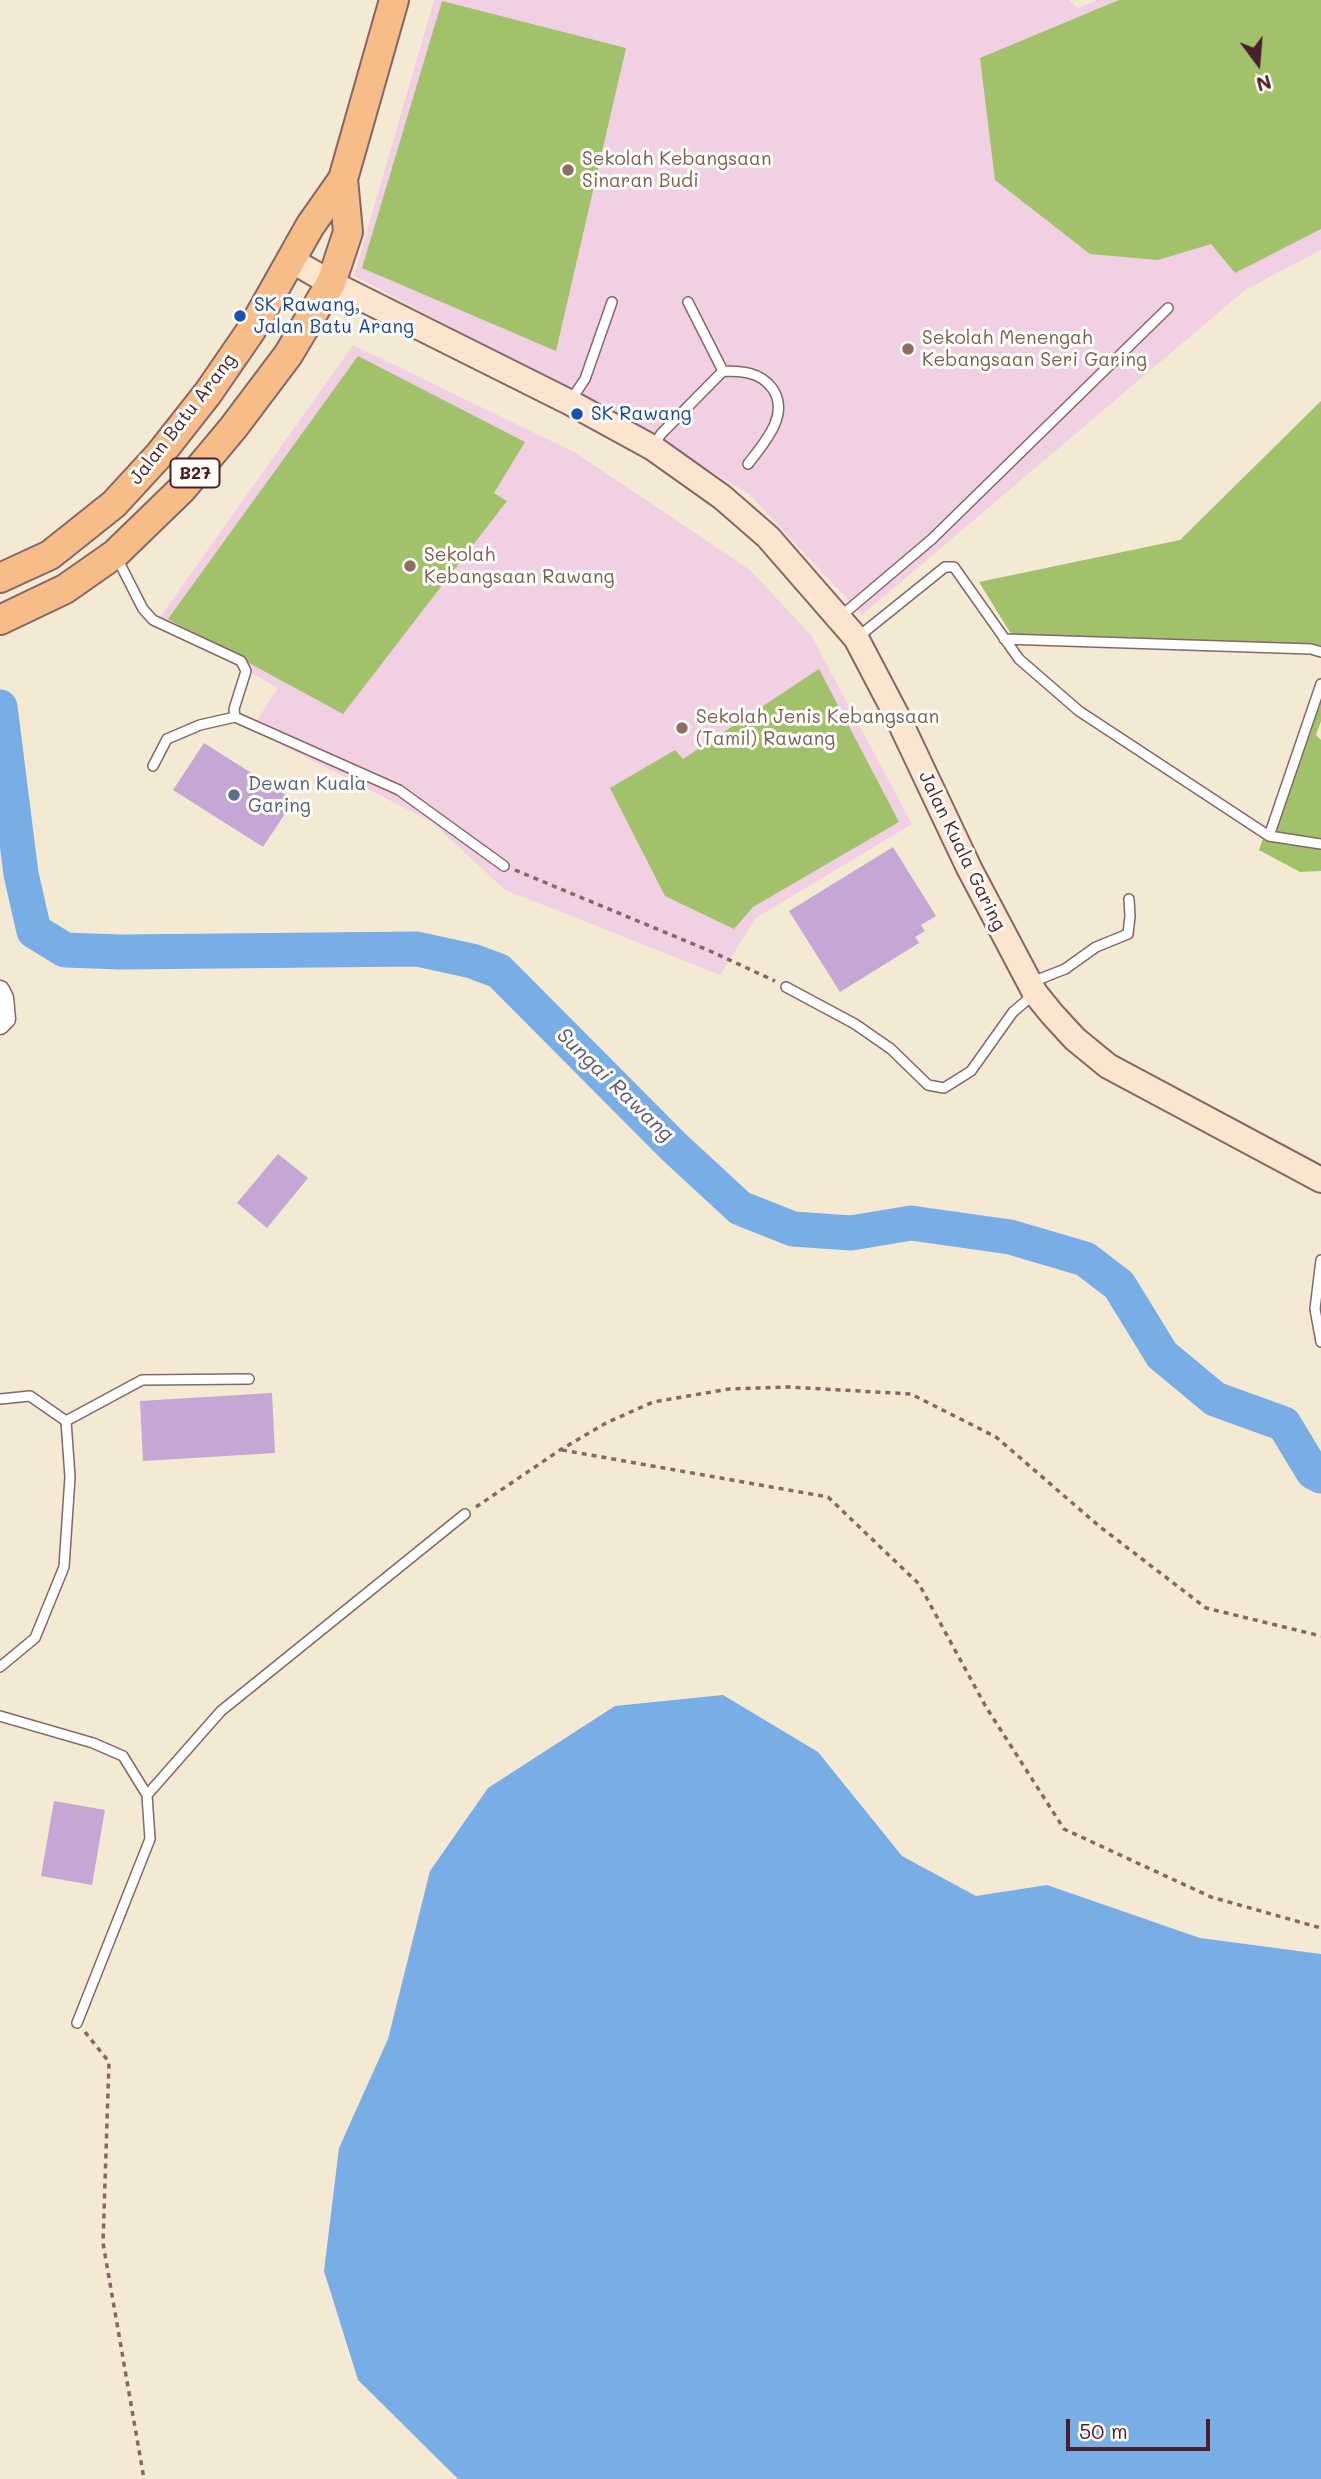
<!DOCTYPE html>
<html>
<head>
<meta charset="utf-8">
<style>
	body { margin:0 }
	#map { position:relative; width:1321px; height:2479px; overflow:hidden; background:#f4ead4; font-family:Mali,sans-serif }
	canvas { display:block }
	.north { position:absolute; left:1223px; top:28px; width:70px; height:70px; -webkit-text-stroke:5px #fdfcf7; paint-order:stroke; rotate:164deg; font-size:19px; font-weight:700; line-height:28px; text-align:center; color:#4a1f2b }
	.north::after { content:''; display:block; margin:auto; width:24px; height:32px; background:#4a1f2b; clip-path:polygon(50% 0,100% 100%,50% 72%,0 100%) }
	.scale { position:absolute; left:1066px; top:2419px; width:144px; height:32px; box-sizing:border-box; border:4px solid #4a1f2b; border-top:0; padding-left:9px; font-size:21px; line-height:24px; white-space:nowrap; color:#4a1f2b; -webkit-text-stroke:5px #fdfcf7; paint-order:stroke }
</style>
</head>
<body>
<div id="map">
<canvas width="1321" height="2479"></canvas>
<div class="north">N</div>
<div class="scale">50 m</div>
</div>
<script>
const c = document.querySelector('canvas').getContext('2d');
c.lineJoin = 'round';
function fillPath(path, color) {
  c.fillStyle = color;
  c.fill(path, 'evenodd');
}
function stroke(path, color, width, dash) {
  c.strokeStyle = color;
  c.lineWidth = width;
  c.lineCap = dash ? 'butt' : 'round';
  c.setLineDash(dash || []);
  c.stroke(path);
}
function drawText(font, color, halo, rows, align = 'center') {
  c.font = font + ' Mali,sans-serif';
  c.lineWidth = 6;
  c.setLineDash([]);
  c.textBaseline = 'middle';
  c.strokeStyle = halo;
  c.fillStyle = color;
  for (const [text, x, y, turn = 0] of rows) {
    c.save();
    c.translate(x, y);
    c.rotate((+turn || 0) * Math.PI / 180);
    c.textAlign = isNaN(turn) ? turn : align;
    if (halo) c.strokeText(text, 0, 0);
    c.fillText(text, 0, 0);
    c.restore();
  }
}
fillPath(new Path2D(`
	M 434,0 L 1069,0 L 1078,8 L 1097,0 L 1321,0 L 1321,250 L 1245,290 L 862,615 L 749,494 L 604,407 L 354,276 Z
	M 353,345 L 576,453 L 750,570 L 811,635 L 912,824 L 756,918 L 720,975 L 505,890 L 432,822 L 251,729 L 278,688 L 158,620 Z`), '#f1d0e3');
fillPath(new Path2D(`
	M 1119,0 L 1321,0 L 1321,229 L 1235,273 L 1211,244 L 1158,260 L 1090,254 L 995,180 L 980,58 Z
	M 442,1 L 626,48 L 556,351 L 362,268 Z
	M 358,356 L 525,442 L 494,493 L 507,501 L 343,714 L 168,619 Z
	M 1321,401 L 1321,646 L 1013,637 L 979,582 L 1180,540 Z
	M 819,669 L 899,822 L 753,907 L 734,929 L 665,896 L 610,788 L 675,750 L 683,759 Z
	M 1321,677 L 1321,721 L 1316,735 L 1321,740 L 1321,871 L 1300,872 L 1259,850 Z`), '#a1c16a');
fillPath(new Path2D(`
	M 723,1695 L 818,1752 L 902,1856 L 976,1896 L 1047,1885 L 1200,1938 L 1321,1954 L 1321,2479 L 458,2479 L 358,2380 L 324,2271 L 339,2148 L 388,2039 L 430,1871 L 488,1788 L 615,1706 Z`), '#79ade6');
stroke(new Path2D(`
	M 0,707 L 21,874 L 34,931 L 65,950 L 120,952 L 417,949 L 472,961 L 499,971 L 674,1147 L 740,1208 L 793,1229 L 851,1233 L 911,1223 L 1010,1237 L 1085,1259 L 1119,1285 L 1162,1355 L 1215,1399 L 1284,1424 L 1313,1472 L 1321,1476`), '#79ade6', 35);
fillPath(new Path2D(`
	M 204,743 L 294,800 L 263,847 L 173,790 Z
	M 893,847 L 936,916 L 921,925 L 925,931 L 915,937 L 919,943 L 840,992 L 789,911 Z
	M 278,1154 L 308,1178 L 267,1228 L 237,1203 Z
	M 272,1393 L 275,1453 L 143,1461 L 140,1401 Z
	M 54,1801 L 105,1810 L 92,1885 L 41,1876 Z`), '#c6a6d5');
const lane = new Path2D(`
	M 688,302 L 723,371
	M 571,400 L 585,379 L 612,302
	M 653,447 L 661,434 L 723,371 C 742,371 760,372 772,388 C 791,414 764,443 748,464
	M 117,558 L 143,609 L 153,620 L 241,661 L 246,671 L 234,709 L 235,717 L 399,790 L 504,866
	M 841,616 L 932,539 L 1168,308
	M 858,637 L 945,567 L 954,567 L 1019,659 L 1079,711 L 1269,836 L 1321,844
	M 1004,639 L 1311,649 L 1321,652
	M 153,766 L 167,739 L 200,725 L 235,717
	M 1269,836 L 1321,684
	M 1032,982 L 1065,969 L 1096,947 L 1128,934 L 1130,916 L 1129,899
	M 786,987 L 855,1024 L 891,1049 L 928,1085 L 944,1088 L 971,1071 L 1013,1012 L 1033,995
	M 1321,1260 L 1315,1309 L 1321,1342
	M 0,1399 L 30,1396 L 66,1421 L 142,1380 L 249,1379
	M 0,1667 L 35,1638 L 64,1567 L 70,1477 L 66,1421
	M 0,1716 L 93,1743 L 123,1756 L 147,1795 L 150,1839 L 77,2023
	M 147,1795 L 221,1711 L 465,1514`);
const street = new Path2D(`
	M 0,990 L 4,998 L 6,1019 L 0,1025`);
const secondary = new Path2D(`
	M 291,260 L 331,283 L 569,402 L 653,448 L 722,497 L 768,537 L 856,638 L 898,718 L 969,868 L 1035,993 L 1052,1014 L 1075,1039 L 1108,1066 L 1321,1180`);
const primary = new Path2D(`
	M 0,578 L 50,555 L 114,504 L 160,454 L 208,393 L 252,329 L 310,226 L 343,179 L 394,0
	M 0,620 L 65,589 L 115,554 L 182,489 L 233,428 L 288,355 L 331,283 L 348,232 L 343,179`);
stroke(lane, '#866666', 12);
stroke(street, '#866666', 21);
stroke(secondary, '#866666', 28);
stroke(primary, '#866666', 32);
stroke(new Path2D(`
	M 515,870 L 710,951 L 775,981
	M 562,1450 L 828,1497 L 919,1584 L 986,1707 L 1064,1829 L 1211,1897 L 1321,1928
	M 476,1507 L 560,1450 L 606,1423 L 653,1402 L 729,1389 L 789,1387 L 911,1394 L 996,1437 L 1099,1526 L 1206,1608 L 1321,1636
	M 85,2032 L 109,2062 L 103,2243 L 144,2479`), '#866666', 3.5, [5, 5]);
stroke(lane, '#fff', 9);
stroke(street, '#fff', 18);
stroke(secondary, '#fce5cf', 24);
stroke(primary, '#f7bd88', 28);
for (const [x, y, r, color] of [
	[568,170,7,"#8d6e63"],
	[240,316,7,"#1a4fb4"],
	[908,349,7,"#8d6e63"],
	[577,414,7,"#1a4fb4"],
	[410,566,7,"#8d6e63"],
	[682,728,7,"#8d6e63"],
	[234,795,7,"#5c6f8a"]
]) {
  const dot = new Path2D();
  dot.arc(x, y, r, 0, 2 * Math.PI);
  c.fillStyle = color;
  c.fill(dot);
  stroke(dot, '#fdfcf7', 2.5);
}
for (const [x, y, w] of [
	[195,473,49]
]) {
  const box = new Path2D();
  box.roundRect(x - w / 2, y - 14.5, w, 29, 5);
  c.fillStyle = '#fdfcf7';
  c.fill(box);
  stroke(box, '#4a1f2b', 2);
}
drawText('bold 18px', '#4a1f2b', null, [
	["B27",195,473]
]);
drawText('19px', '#785e54', '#fdfcf7', [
	["Sekolah Kebangsaan",582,159],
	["Sinaran Budi",582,181],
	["Sekolah Menengah",922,338],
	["Kebangsaan Seri Garing",922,360],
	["Sekolah",424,555],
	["Kebangsaan Rawang",424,577],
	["Sekolah Jenis Kebangsaan",696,717],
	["(Tamil) Rawang",696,739]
], 'left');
drawText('19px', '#164399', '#fdfcf7', [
	["SK Rawang,",254,305],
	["Jalan Batu Arang",254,327],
	["SK Rawang",591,414]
], 'left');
drawText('19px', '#4a1f2b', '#fdfcf7', [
	["Jalan Batu Arang",183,419,-52],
	["Jalan Kuala Garing",962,851,64]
]);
drawText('19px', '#4e5e75', '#fdfcf7', [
	["Dewan Kuala",248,784],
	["Garing",248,806]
], 'left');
drawText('italic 21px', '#5d5876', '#fdfcf7', [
	["Sungai Rawang",615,1085,44]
]);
</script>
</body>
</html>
